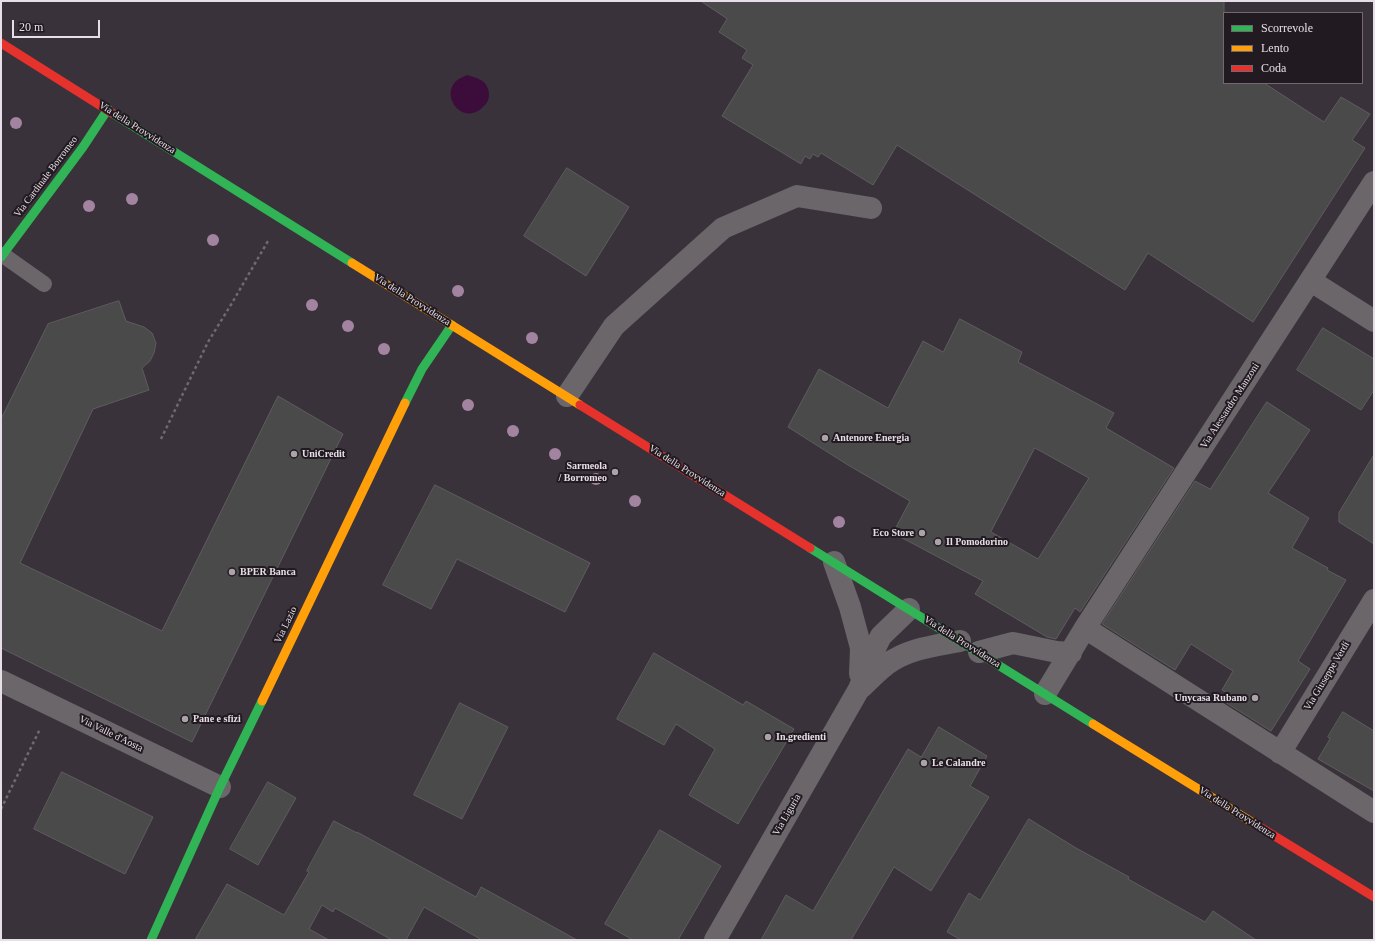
<!DOCTYPE html>
<html>
<head>
<meta charset="utf-8">
<style>
	body { margin:0 }
	#map { position:relative; width:1375px; height:941px; overflow:hidden; background:#3a323a; font-family:"Times New Roman",serif }
	canvas { display:block }
	.frame { position:absolute; inset:0; border:2px solid #e8dee7; pointer-events:none }
	.legend { position:absolute; left:1223px; top:12px; width:140px; height:72px; box-sizing:border-box; background:#211a20; border:1px solid #716870; margin:0; padding:5px 7px; list-style:none; font-size:12px; color:#e8dee7 }
	.legend li { display:flex; align-items:center; gap:8px; height:20px }
	.legend b { width:20px; border:1px solid #716870 }
	.scale { position:absolute; left:12px; top:20px; width:88px; height:18px; box-sizing:border-box; border:2px solid #e8dee7; border-top:0; padding-left:5px; font-size:12px; line-height:14px; white-space:nowrap; color:#e8dee7; -webkit-text-stroke:3px #211a20; paint-order:stroke }
</style>
</head>
<body>
<div id="map">
<canvas width="1375" height="941"></canvas>
<div class="frame"></div>
<ul class="legend">
<li><b style="height:5px;background:#30b455"></b>Scorrevole</li>
<li><b style="height:5px;background:#ff9f0a"></b>Lento</li>
<li><b style="height:5px;background:#e5322d"></b>Coda</li>
</ul>
<div class="scale">20 m</div>
</div>
<script>
const c = document.querySelector('canvas').getContext('2d');
c.lineJoin = 'round';
function fillPath(path, color) {
  c.fillStyle = color;
  c.fill(path, 'evenodd');
}
function stroke(path, color, width, dash) {
  c.strokeStyle = color;
  c.lineWidth = width;
  c.lineCap = dash ? 'butt' : 'round';
  c.setLineDash(dash || []);
  c.stroke(path);
}
function drawText(font, color, halo, rows, align = 'center') {
  c.font = font + ' "Times New Roman",serif';
  c.lineWidth = 4;
  c.setLineDash([]);
  c.textBaseline = 'middle';
  c.strokeStyle = halo;
  c.fillStyle = color;
  for (const [text, x, y, turn = 0] of rows) {
    c.save();
    c.translate(x, y);
    c.rotate((+turn || 0) * Math.PI / 180);
    c.textAlign = isNaN(turn) ? turn : align;
    if (halo) c.strokeText(text, 0, 0);
    c.fillText(text, 0, 0);
    c.restore();
  }
}
fillPath(new Path2D(`
	M 467,75 C 476,78 485,79 488,89 C 490,95 489,102 484,106 C 463,128 440,96 456,81 C 458,79 463,77 467,75 Z`), '#3c0c3b');
const building = new Path2D(`
	M 701,1 L 1224,1 L 1224,83 L 1264,83 L 1324,122 L 1341,97 L 1370,114 L 1352,140 L 1365,148 L 1253,322 L 1148,253 L 1125,290 L 897,145 L 873,185 L 821,153 L 818,157 L 813,154 L 810,159 L 805,156 L 801,164 L 722,116 L 753,65 L 742,58 L 747,50 L 719,32 L 727,19 Z
	M 567,168 L 629,207 L 586,276 L 524,236 Z
	M 119,301 L 126,321 L 144,327 L 152,333 L 156,343 L 154,353 L 150,361 L 142,368 L 149,390 L 93,409 L 20,563 L 162,631 L 278,396 L 343,434 L 192,742 L 1,648 L 1,419 L 48,324 Z
	M 960,319 L 1022,352 L 1018,362 L 1114,413 L 1106,428 L 1174,468 L 1080,612 L 1075,608 L 1056,639 L 1047,637 L 975,594 L 983,581 L 893,533 L 910,501 L 848,465 L 788,427 L 819,369 L 888,408 L 923,341 L 943,352 ZM 1035,448 L 1089,478 L 1038,559 L 991,532 Z
	M 1323,328 L 1374,359 L 1374,390 L 1361,410 L 1297,370 Z
	M 1267,402 L 1310,430 L 1268,493 L 1309,518 L 1292,548 L 1328,568 L 1327,570 L 1346,580 L 1298,661 L 1310,669 L 1271,731 L 1225,702 L 1230,695 L 1222,690 L 1233,671 L 1191,644 L 1175,670 L 1102,624 L 1195,481 L 1210,489 Z
	M 1374,455 L 1374,544 L 1339,522 L 1339,513 Z
	M 435,485 L 590,563 L 565,612 L 457,559 L 431,609 L 383,585 Z
	M 654,653 L 743,705 L 746,701 L 794,729 L 738,824 L 689,795 L 715,749 L 676,724 L 664,745 L 617,719 Z
	M 460,703 L 508,727 L 462,819 L 414,795 Z
	M 1343,712 L 1374,731 L 1374,791 L 1318,759 L 1330,739 L 1328,737 Z
	M 939,727 L 987,756 L 970,786 L 989,797 L 931,891 L 894,867 L 851,940 L 761,940 L 786,895 L 813,911 L 908,749 L 921,757 Z
	M 62,772 L 153,817 L 125,874 L 34,829 Z
	M 268,782 L 296,798 L 258,865 L 230,849 Z
	M 1029,819 L 1076,848 L 1129,877 L 1128,879 L 1205,922 L 1213,911 L 1256,940 L 961,940 L 947,932 L 969,893 L 980,900 Z
	M 334,821 L 357,833 L 357,832 L 476,897 L 481,887 L 577,940 L 482,940 L 424,907 L 406,940 L 392,940 L 335,908 L 333,912 L 322,905 L 309,929 L 329,940 L 195,940 L 227,884 L 284,915 L 309,872 L 307,871 Z
	M 660,830 L 721,866 L 678,940 L 633,940 L 605,924 Z`);
fillPath(building, '#4b4a4a');
stroke(building, '#5e5d5e', 1);
stroke(new Path2D(`
	M 161,439 L 208,342 L 232,303 L 268,241
	M 1,809 L 40,729`), '#6f6a6e', 2.5, [3, 3]);
stroke(new Path2D(`
	M 3,255 L 44,284`), '#6a666a', 16);
stroke(new Path2D(`
	M 1311,281 L 1374,321
	M 567,396 L 614,326 L 723,228 L 797,196 L 871,208
	M 834,562 L 850,607 L 861,648 L 860,674
	M 1085,628 L 1374,812
	M 979,652 L 1013,643 L 1057,652 L 1071,653
	M 1,681 L 220,787
	M 862,687 C 870,679 878,671 887,664 C 909,648 935,646 960,641
	M 1045,694 L 1085,628 L 1374,182
	M 1280,753 L 1374,600
	M 715,940 L 859,689 L 872,654 L 881,636 L 909,609`), '#6a666a', 22);
stroke(new Path2D(`
	M 112,113 L 352,263
	M 1,257 L 83,147 L 108,109
	M 405,403 L 422,369 L 452,325
	M 810,548 L 1093,724
	M 151,940 L 220,787 L 262,701`), '#30b455', 9);
stroke(new Path2D(`
	M 352,263 L 580,405
	M 262,701 L 405,403
	M 1093,724 L 1255,824`), '#ff9f0a', 9);
stroke(new Path2D(`
	M 1,43 L 112,113
	M 580,405 L 810,548
	M 1255,824 L 1374,897`), '#e5322d', 9);
c.fillStyle = '#a284a1';
for (const [x, y] of [
	[16,123],
	[132,199],
	[89,206],
	[213,240],
	[458,291],
	[312,305],
	[348,326],
	[532,338],
	[384,349],
	[468,405],
	[513,431],
	[555,454],
	[596,479],
	[635,501],
	[839,522]
]) {
  c.beginPath();
  c.arc(x, y, 6, 0, 2 * Math.PI);
  c.fill();
}
for (const [x, y, r, color] of [
	[825,438,4,"#aba2aa"],
	[294,454,4,"#aba2aa"],
	[615,472,4,"#aba2aa"],
	[922,533,4,"#aba2aa"],
	[938,542,4,"#aba2aa"],
	[232,572,4,"#aba2aa"],
	[1255,698,4,"#aba2aa"],
	[185,719,4,"#aba2aa"],
	[768,737,4,"#aba2aa"],
	[924,763,4,"#aba2aa"]
]) {
  const dot = new Path2D();
  dot.arc(x, y, r, 0, 2 * Math.PI);
  c.fillStyle = color;
  c.fill(dot);
  stroke(dot, '#211a20', 1.5);
}
drawText('10px', '#e8dee7', '#211a20', [
	["Via della Provvidenza",137,128,32],
	["Via Cardinale Borromeo",46,177,-53],
	["Via della Provvidenza",412,300,32],
	["Via Alessandro Manzoni",1230,406,-57],
	["Via della Provvidenza",687,471,32],
	["Via Lazio",286,625,-64],
	["Via della Provvidenza",962,642,32],
	["Via Giuseppe Verdi",1327,676,-59],
	["Via Valle d'Aosta",111,734,26],
	["Via della Provvidenza",1237,813,32],
	["Via Liguria",787,815,-60]
]);
drawText('bold 10px', '#e8dee7', '#211a20', [
	["Antenore Energia",833,438],
	["UniCredit",302,454],
	["Sarmeola",607,466,"right"],
	["/ Borromeo",607,478,"right"],
	["Eco Store",914,533,"right"],
	["Il Pomodorino",946,542],
	["BPER Banca",240,572],
	["Unycasa Rubano",1247,698,"right"],
	["Pane e sfizi",193,719],
	["In.gredienti",776,737],
	["Le Calandre",932,763]
], 'left');
</script>
</body>
</html>
